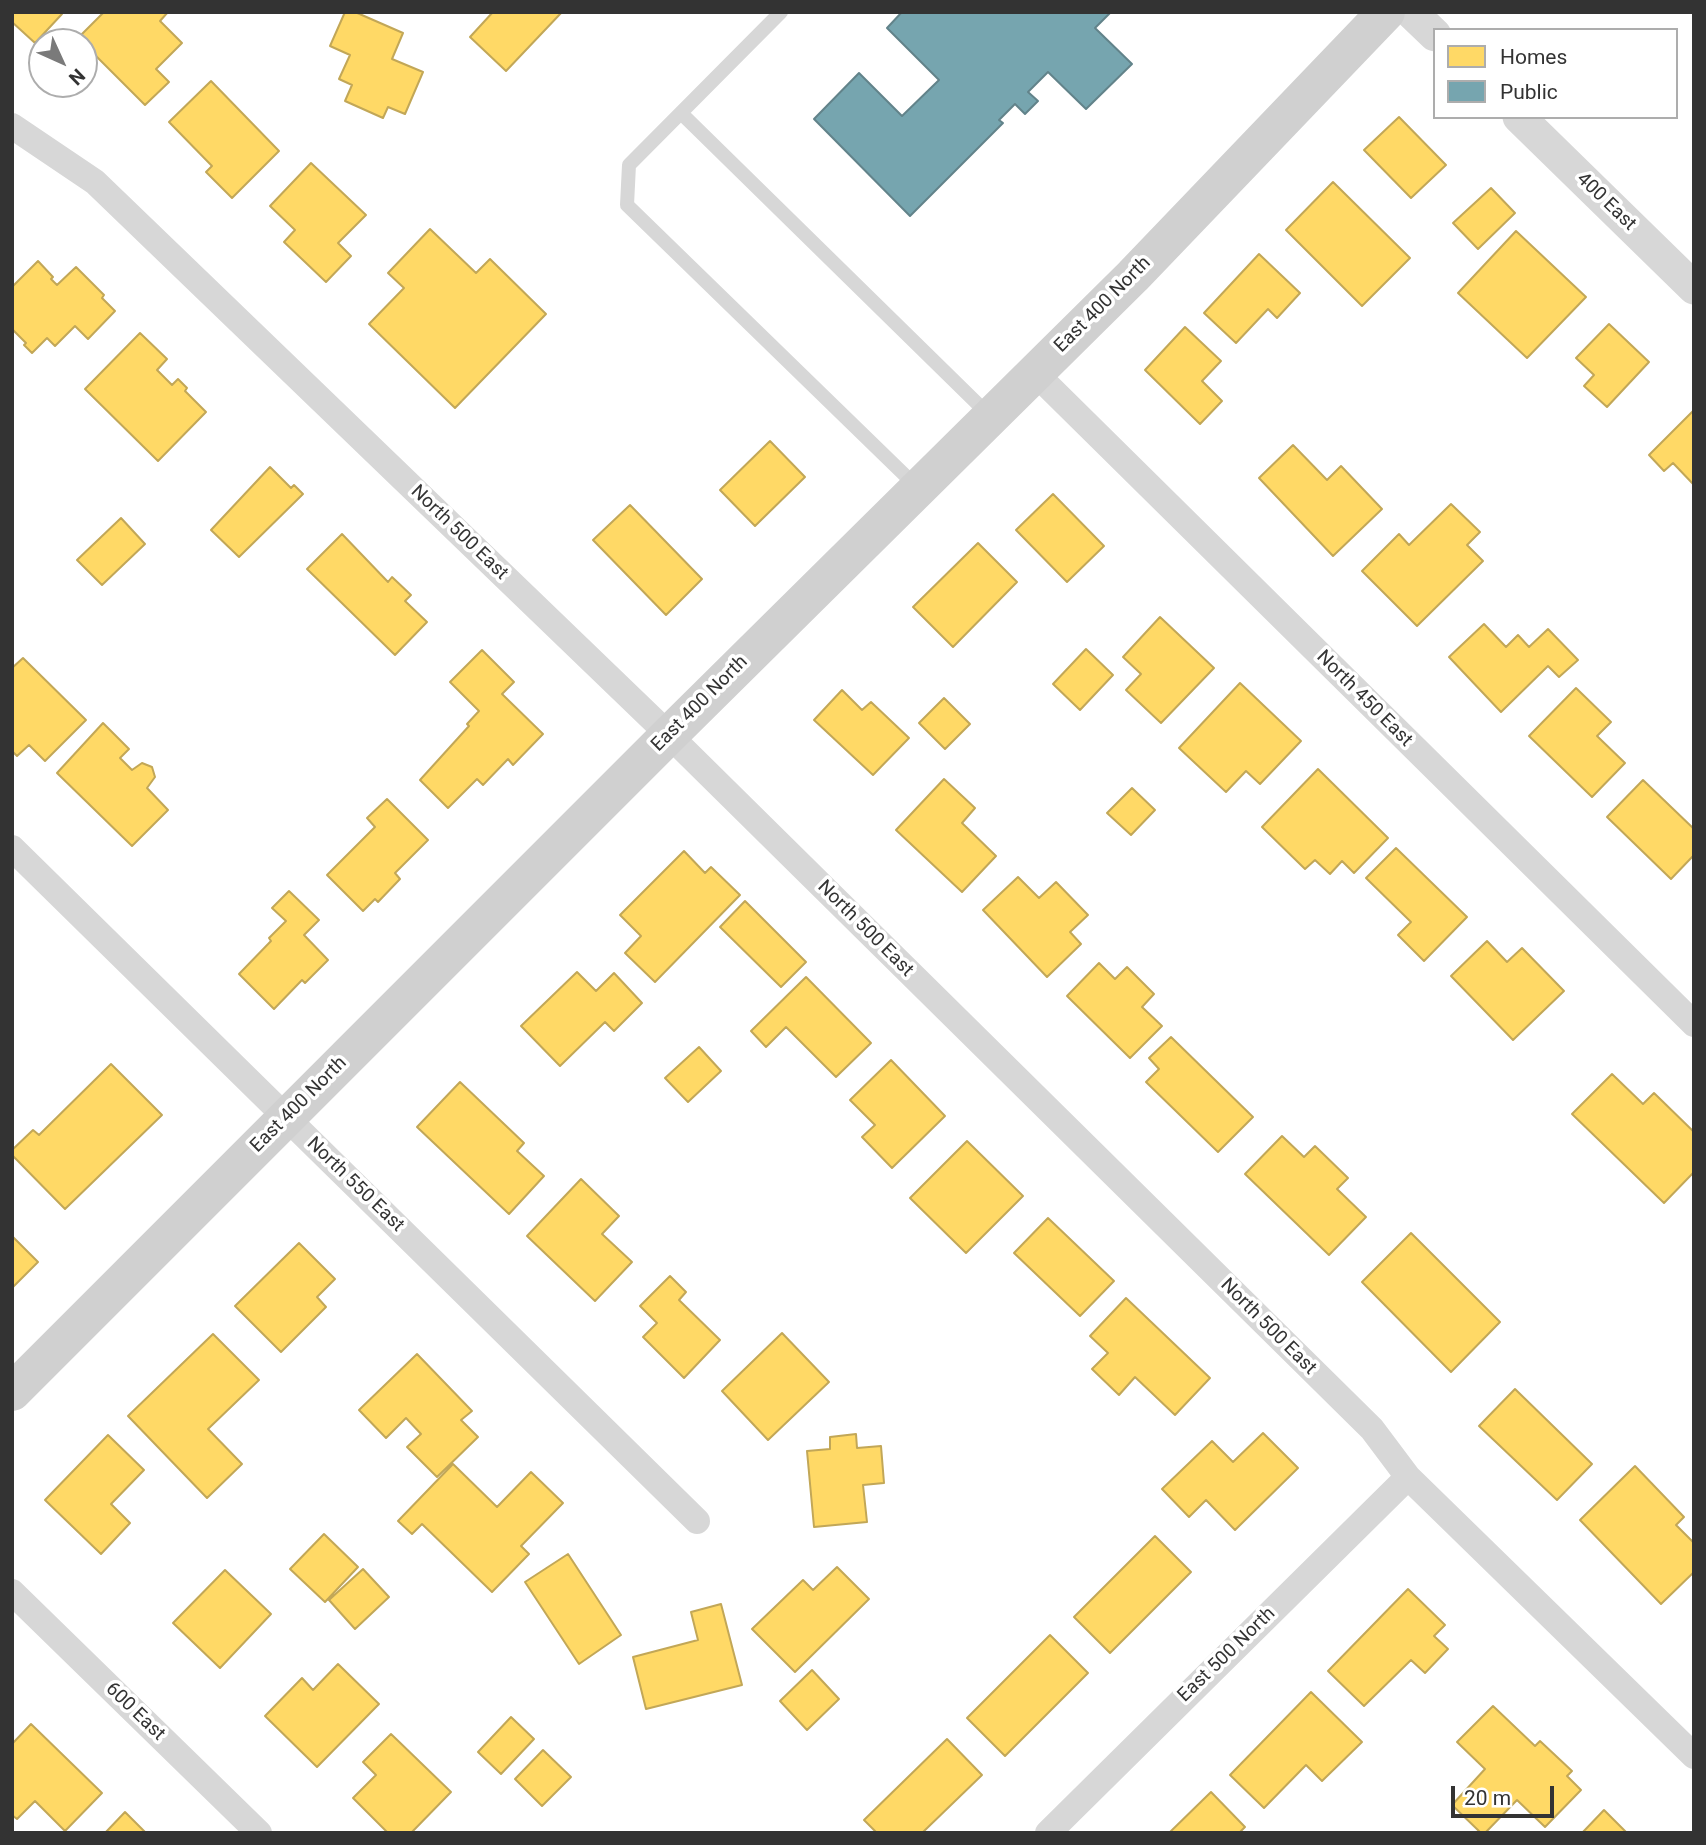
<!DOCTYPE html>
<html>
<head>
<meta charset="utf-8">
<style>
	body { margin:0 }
	#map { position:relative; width:1706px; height:1845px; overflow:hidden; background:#fff; font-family:Roboto,sans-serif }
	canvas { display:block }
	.frame { position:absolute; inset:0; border:14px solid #333; pointer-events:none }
	.legend { position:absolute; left:1433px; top:28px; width:245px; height:91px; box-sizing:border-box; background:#fff; border:2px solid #adadad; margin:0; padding:9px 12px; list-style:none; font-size:21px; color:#333 }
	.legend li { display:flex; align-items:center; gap:14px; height:35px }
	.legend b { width:35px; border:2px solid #adadad }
	.north { position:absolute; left:28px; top:28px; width:70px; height:70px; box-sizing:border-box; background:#fff; border:2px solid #adadad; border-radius:50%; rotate:135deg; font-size:19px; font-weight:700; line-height:28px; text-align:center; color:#333 }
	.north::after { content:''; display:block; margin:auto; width:24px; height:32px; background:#7a7a7a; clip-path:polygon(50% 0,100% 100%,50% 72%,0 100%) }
	.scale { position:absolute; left:1451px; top:1786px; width:103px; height:32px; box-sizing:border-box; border:4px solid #333; border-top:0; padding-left:9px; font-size:21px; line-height:24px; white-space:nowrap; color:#333; -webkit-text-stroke:5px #fff; paint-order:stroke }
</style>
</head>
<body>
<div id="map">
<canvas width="1706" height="1845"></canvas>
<div class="frame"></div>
<ul class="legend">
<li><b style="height:19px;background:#ffd966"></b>Homes</li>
<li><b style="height:19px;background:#76a5af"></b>Public</li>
</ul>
<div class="north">N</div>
<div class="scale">20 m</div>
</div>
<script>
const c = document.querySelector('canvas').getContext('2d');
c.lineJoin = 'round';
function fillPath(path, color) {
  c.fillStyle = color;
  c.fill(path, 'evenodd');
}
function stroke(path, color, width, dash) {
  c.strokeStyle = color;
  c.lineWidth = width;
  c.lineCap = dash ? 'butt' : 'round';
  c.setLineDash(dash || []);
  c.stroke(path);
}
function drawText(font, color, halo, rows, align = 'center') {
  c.font = font + ' Roboto,sans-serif';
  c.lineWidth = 7;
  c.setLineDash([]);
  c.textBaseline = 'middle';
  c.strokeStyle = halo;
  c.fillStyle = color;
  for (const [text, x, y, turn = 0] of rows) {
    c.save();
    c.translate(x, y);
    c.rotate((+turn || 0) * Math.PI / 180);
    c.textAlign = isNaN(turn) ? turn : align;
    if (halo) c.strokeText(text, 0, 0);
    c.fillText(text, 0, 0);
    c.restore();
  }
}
const homes = new Path2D(`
	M 12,12 L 61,12 L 62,14 L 35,43 L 12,22 Z
	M 104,12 L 168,12 L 160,21 L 182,43 L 156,69 L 169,82 L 145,105 L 78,38 Z
	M 345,12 L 355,12 L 403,33 L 392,59 L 423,72 L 405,114 L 388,107 L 383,118 L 345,101 L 352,85 L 339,79 L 350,55 L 330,46 Z
	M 493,12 L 562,12 L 506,71 L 470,37 Z
	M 211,81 L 279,151 L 232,198 L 206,172 L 212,166 L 169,122 Z
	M 1399,117 L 1446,165 L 1411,198 L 1364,150 Z
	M 311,163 L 366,215 L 338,243 L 351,256 L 326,282 L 284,242 L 295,230 L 270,206 Z
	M 1333,182 L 1410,258 L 1362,306 L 1286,230 Z
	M 1491,188 L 1515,213 L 1478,249 L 1453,223 Z
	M 430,229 L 476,273 L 490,259 L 546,314 L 455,408 L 369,324 L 404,288 L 388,273 Z
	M 1516,231 L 1586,297 L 1527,358 L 1458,293 Z
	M 1259,254 L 1300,293 L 1277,318 L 1268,309 L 1236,343 L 1204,313 Z
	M 38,261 L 53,277 L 51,279 L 57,285 L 76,267 L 104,295 L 102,298 L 115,311 L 88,339 L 75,326 L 55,346 L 47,338 L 32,353 L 24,345 L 26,343 L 12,329 L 12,287 Z
	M 1609,324 L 1649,362 L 1607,407 L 1584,386 L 1594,375 L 1576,358 Z
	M 1185,327 L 1221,361 L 1202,381 L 1222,401 L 1200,424 L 1145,370 Z
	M 140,333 L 167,359 L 157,370 L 172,385 L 178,379 L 187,388 L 185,391 L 206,412 L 158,461 L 85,389 Z
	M 1694,410 L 1694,485 L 1673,463 L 1664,471 L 1649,455 Z
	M 770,441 L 805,477 L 755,526 L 720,490 Z
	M 1293,445 L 1327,480 L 1341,466 L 1382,509 L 1333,556 L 1259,478 Z
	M 270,467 L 291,488 L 294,485 L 303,494 L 239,557 L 211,530 Z
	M 1053,494 L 1104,546 L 1067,582 L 1016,530 Z
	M 1451,504 L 1480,532 L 1467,545 L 1483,561 L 1417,626 L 1362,571 L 1399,534 L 1409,545 Z
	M 630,505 L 702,579 L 666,615 L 593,540 Z
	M 121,518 L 145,544 L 102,585 L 77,560 Z
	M 342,534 L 388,582 L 392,577 L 411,595 L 405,601 L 427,622 L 395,655 L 307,569 Z
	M 978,543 L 1017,582 L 953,647 L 913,607 Z
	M 1160,617 L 1214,668 L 1161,723 L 1126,690 L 1141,674 L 1123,657 Z
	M 1484,624 L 1506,647 L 1518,635 L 1529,647 L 1548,629 L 1578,660 L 1559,677 L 1548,666 L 1501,712 L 1449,657 Z
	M 1086,649 L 1113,675 L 1080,710 L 1053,684 Z
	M 482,650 L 514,682 L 502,694 L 543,734 L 513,765 L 508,759 L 483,785 L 477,779 L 448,808 L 420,780 L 469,726 L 467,724 L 479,711 L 450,682 Z
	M 23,658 L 86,720 L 45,761 L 29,745 L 17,756 L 12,751 L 12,668 Z
	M 1240,683 L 1301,741 L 1260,784 L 1246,771 L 1226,792 L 1179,748 Z
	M 1576,688 L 1611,722 L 1597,736 L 1625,763 L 1592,797 L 1529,736 Z
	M 842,690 L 862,710 L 871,702 L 909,738 L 873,775 L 814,720 Z
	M 944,698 L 970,724 L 945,749 L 919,723 Z
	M 103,723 L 129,749 L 120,758 L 132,770 L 142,763 L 152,767 L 155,777 L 147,788 L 168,810 L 132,846 L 57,773 Z
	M 1318,769 L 1388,838 L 1354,873 L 1342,861 L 1330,874 L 1315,860 L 1305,869 L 1262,827 Z
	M 944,779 L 975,808 L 962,823 L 996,856 L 962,892 L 896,830 Z
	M 1643,780 L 1694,829 L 1694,855 L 1671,879 L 1607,817 Z
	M 1132,788 L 1155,810 L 1131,835 L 1107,813 Z
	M 387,799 L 428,840 L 395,873 L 400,879 L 378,902 L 375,899 L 363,911 L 327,875 L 375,827 L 367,818 Z
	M 1396,848 L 1467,917 L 1424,961 L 1398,935 L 1411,922 L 1366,878 Z
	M 684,851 L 705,873 L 711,867 L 740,895 L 655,982 L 625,953 L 641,936 L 620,915 Z
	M 1018,877 L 1039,898 L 1056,882 L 1088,915 L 1070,932 L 1081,944 L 1047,977 L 983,910 Z
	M 289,891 L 319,920 L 304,935 L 328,960 L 305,983 L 302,980 L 274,1009 L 239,974 L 271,941 L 269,938 L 286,921 L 272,908 Z
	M 745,901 L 806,962 L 781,987 L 720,927 Z
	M 1487,941 L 1507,962 L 1522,948 L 1564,991 L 1513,1040 L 1451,976 Z
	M 1099,963 L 1115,979 L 1127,967 L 1154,994 L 1142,1007 L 1162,1026 L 1130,1058 L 1067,996 Z
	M 577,972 L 596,991 L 614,973 L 642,1003 L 614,1031 L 605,1022 L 560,1066 L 521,1026 Z
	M 806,977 L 871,1043 L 836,1077 L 786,1027 L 766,1047 L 751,1031 Z
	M 1171,1037 L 1253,1117 L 1218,1152 L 1146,1082 L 1159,1069 L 1149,1058 Z
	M 699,1047 L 721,1071 L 688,1102 L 665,1078 Z
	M 891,1060 L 945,1116 L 892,1168 L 862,1137 L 875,1125 L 850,1100 Z
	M 111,1064 L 162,1115 L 65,1209 L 12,1155 L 12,1150 L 33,1130 L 39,1135 Z
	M 1612,1074 L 1643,1104 L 1654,1093 L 1694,1132 L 1694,1172 L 1664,1203 L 1572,1114 Z
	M 460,1082 L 524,1143 L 517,1151 L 544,1176 L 509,1214 L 417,1127 Z
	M 1282,1136 L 1304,1157 L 1315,1146 L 1348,1178 L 1337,1189 L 1366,1217 L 1329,1255 L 1245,1174 Z
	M 967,1141 L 1023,1196 L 966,1253 L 910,1198 Z
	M 581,1179 L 619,1216 L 602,1234 L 632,1262 L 595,1301 L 527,1236 Z
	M 1048,1218 L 1114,1281 L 1080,1316 L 1014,1253 Z
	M 1411,1233 L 1500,1322 L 1451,1372 L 1362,1282 Z
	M 12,1236 L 38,1262 L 12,1288 Z
	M 299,1243 L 335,1279 L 317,1297 L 326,1307 L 281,1352 L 235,1306 Z
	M 670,1276 L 686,1292 L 679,1300 L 720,1340 L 684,1378 L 643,1337 L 657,1323 L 640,1306 Z
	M 1126,1298 L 1210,1378 L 1175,1415 L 1135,1377 L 1119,1395 L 1092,1369 L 1108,1353 L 1090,1336 Z
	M 782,1333 L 829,1382 L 768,1440 L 722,1391 Z
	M 213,1334 L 259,1380 L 208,1429 L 242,1464 L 207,1498 L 128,1416 Z
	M 417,1354 L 472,1411 L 461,1420 L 478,1437 L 437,1477 L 407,1447 L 421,1434 L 406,1418 L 386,1438 L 359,1410 Z
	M 1515,1389 L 1592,1464 L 1557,1500 L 1479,1426 Z
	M 1263,1433 L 1298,1468 L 1235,1530 L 1206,1500 L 1189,1517 L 1162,1489 L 1212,1441 L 1233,1462 Z
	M 856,1434 L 857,1448 L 881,1446 L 884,1483 L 863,1485 L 867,1522 L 814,1527 L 807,1451 L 830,1449 L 830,1437 Z
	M 108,1435 L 144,1470 L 111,1504 L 130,1523 L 101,1554 L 45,1500 Z
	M 453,1464 L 497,1507 L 531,1472 L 563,1503 L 521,1546 L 529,1554 L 492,1592 L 422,1524 L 412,1534 L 398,1521 Z
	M 1635,1466 L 1684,1517 L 1676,1525 L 1694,1543 L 1694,1572 L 1661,1604 L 1580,1520 Z
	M 324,1534 L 358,1567 L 325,1602 L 290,1569 Z
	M 1155,1536 L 1191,1572 L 1110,1653 L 1074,1617 Z
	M 568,1554 L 621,1635 L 579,1664 L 525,1582 Z
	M 837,1567 L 869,1599 L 795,1672 L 752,1629 L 803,1580 L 813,1590 Z
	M 363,1569 L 389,1597 L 355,1629 L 329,1600 Z
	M 225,1570 L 271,1614 L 220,1668 L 173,1623 Z
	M 1408,1589 L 1445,1625 L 1434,1636 L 1448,1649 L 1425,1673 L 1411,1660 L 1364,1706 L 1328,1671 Z
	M 721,1604 L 742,1685 L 646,1709 L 633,1657 L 698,1640 L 691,1612 Z
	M 1050,1635 L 1088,1673 L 1005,1756 L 967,1718 Z
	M 338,1664 L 379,1704 L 317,1767 L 265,1716 L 302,1678 L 313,1690 Z
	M 812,1670 L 839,1699 L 807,1730 L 780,1701 Z
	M 1311,1692 L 1362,1742 L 1322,1781 L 1306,1765 L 1264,1808 L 1230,1775 Z
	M 1493,1706 L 1535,1746 L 1540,1741 L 1572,1771 L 1567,1776 L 1581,1790 L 1545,1827 L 1517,1800 L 1485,1833 L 1481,1833 L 1452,1805 L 1485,1769 L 1457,1742 Z
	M 511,1717 L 534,1739 L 501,1774 L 478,1752 Z
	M 31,1724 L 102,1793 L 65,1831 L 35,1801 L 17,1819 L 12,1815 L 12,1744 Z
	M 391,1734 L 451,1792 L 411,1833 L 388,1833 L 353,1798 L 376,1775 L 363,1762 Z
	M 947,1739 L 982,1775 L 922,1833 L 877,1833 L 864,1820 Z
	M 543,1750 L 571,1777 L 542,1806 L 515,1779 Z
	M 1211,1792 L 1245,1827 L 1239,1833 L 1169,1833 Z
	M 1604,1810 L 1627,1833 L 1582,1833 Z
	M 125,1812 L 146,1833 L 105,1833 Z`);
fillPath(homes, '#ffd966');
stroke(homes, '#c2a757', 2);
const public = new Path2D(`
	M 902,12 L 1111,12 L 1095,28 L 1132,64 L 1086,109 L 1048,72 L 1028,92 L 1038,101 L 1025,114 L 1015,104 L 999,120 L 1003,123 L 910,216 L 814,119 L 859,73 L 902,116 L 939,80 L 887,28 Z`);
fillPath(public, '#76a5af');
stroke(public, '#62838a', 2);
stroke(new Path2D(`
	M 781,12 L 629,165 L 627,205 L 917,487
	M 681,113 L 990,416`), '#d7d7d7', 14);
stroke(new Path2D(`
	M 12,126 L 95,182 L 669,735 L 1372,1429 L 1408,1477 L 1694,1756
	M 1035,373 L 1694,1024
	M 12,848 L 697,1521
	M 12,1592 L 259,1833
	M 1048,1833 L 1408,1477`), '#d7d7d7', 26);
stroke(new Path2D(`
	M 1411,12 L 1435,35
	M 1519,117 L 1694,288`), '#d7d7d7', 33);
stroke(new Path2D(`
	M 12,1392 L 669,735 L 1133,276 L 1386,12`), '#d0d0d0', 38);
drawText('19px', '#333', '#fff', [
	["400 East",1606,202,44],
	["East 400 North",1103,305,-45],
	["North 500 East",459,533,44],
	["North 450 East",1364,699,45],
	["East 400 North",700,704,-45],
	["North 500 East",865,929,45],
	["East 400 North",299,1105,-45],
	["North 550 East",355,1185,44],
	["North 500 East",1268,1327,45],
	["East 500 North",1227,1655,-44],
	["600 East",135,1712,44]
]);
</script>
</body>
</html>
